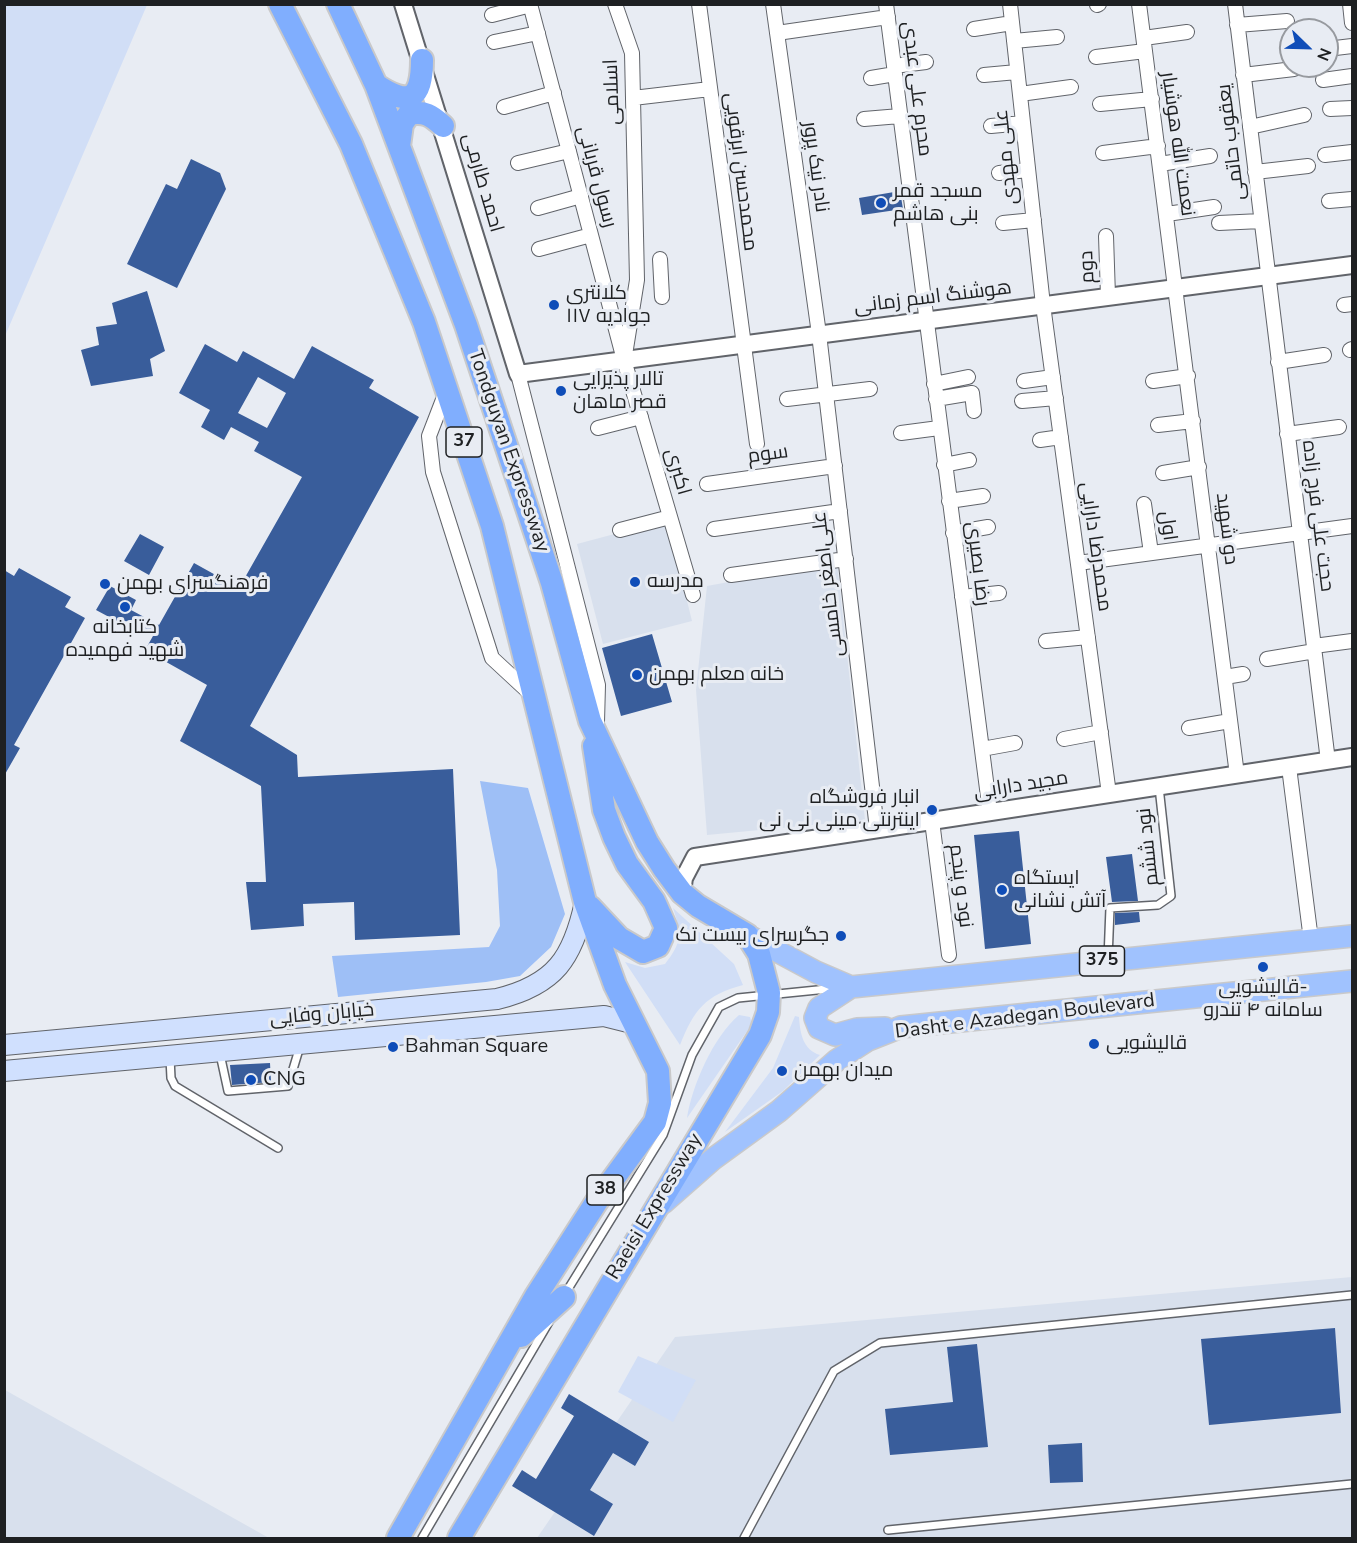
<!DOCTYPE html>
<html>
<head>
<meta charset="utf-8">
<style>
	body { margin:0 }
	#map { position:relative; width:1357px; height:1543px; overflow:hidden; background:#e8ecf3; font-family:"Nunito Sans",sans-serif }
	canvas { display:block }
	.frame { position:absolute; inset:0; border:6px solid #1e2022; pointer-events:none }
	.north { position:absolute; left:1279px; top:18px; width:60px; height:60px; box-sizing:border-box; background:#e8ecf3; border:2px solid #979a9f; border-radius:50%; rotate:113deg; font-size:16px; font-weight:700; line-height:24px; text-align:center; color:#1e2022 }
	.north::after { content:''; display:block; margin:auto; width:21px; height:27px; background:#0f4db8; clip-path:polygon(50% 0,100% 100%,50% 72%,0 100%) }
</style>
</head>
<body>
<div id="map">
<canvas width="1357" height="1543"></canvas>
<div class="frame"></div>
<div class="north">N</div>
</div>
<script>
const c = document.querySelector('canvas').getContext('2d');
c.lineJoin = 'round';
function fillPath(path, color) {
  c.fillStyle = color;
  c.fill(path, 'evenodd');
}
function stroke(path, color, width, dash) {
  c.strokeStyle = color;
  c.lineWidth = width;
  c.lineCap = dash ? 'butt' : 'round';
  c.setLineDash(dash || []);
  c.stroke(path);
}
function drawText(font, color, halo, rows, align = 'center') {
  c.font = font + ' "Nunito Sans",Cairo,sans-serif';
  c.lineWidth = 6;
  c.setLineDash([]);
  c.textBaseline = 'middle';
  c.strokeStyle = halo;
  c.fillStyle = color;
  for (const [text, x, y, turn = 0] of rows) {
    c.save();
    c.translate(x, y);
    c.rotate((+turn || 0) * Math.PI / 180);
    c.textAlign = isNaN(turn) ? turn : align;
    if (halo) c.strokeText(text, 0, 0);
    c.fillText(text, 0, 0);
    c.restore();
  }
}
fillPath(new Path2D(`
	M 667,520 L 692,621 L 603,644 L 577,544 Z
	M 837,562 L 865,820 L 707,835 L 696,690 L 707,586 Z
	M 1352,1277 L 1352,1538 L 537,1538 L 675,1337 Z
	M 4,1390 L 5,1390 L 269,1538 L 5,1538 Z`), '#d8e0ed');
fillPath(new Path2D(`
	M 5,4 L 147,5 L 5,336 L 4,5 Z
	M 673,908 L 734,964 L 743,985 C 705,995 694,1010 680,1045 L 625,962 L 645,968 L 665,964 C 682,942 682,935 673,908 Z
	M 739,1015 L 750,1017 L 752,1024 L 687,1118 C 692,1086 713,1037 739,1015 Z
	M 795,1016 L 799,1017 C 800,1033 803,1050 820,1055 L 783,1091 L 725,1132 L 773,1068 Z
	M 638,1356 L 696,1380 L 673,1422 L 618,1392 Z`), '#d1def6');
fillPath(new Path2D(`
	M 480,781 L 528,788 L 565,914 L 551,947 L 520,976 L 486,982 L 338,997 L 332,956 L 489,947 L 500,926 L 497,870 Z`), '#9ebff6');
fillPath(new Path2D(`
	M 191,159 L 220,173 L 226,189 L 177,288 L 127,264 L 166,184 L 177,189 Z
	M 900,191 L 903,209 L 862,215 L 859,198 Z
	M 147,291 L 165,351 L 150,359 L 153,376 L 91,386 L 81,350 L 99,345 L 96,327 L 117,324 L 112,303 Z
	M 205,344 L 237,362 L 243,351 L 294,379 L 312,346 L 374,380 L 369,388 L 419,417 L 250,726 L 297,755 L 298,777 L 453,769 L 460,935 L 355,940 L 354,902 L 303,904 L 304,926 L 251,930 L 246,882 L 266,882 L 261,786 L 180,741 L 207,685 L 145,650 L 153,636 L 126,621 L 124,625 L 96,610 L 110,586 L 136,600 L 131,610 L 159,625 L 194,563 L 239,588 L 302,477 L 254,451 L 259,442 L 231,427 L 224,440 L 201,427 L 210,410 L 179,393 ZM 258,377 L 286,393 L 267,428 L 238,413 Z
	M 140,534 L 164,547 L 149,575 L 124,561 Z
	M 19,568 L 71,597 L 65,607 L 85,618 L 14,745 L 20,748 L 4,776 L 4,570 L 14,576 Z
	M 652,634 L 672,702 L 621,716 L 602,648 Z
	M 1019,831 L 1031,944 L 985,949 L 974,835 Z
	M 1132,854 L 1138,901 L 1112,902 L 1106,857 Z
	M 1139,912 L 1140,922 L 1115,925 L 1115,913 Z
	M 270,1063 L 271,1082 L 232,1085 L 230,1065 Z
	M 1335,1328 L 1341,1413 L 1209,1425 L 1201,1339 Z
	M 977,1344 L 988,1447 L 890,1455 L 885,1409 L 953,1402 L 947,1347 Z
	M 569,1394 L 649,1442 L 635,1466 L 613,1453 L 590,1490 L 613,1504 L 594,1536 L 512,1486 L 522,1470 L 536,1479 L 574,1416 L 561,1408 Z
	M 1082,1443 L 1083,1482 L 1050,1483 L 1048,1445 Z`), '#395d9b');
const service = new Path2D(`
	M 1108,959 L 1110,908 L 1158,905 L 1171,896 L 1159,787
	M 220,1054 L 228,1091 L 288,1086 L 300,1046
	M 170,1058 L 171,1078 L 175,1086 L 278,1148
	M 565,1294 L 663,1135 L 692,1055 L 719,1007 L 738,998 L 837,988
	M 888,1530 L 1352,1484
	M 422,1538 L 549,1322
	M 744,1538 L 834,1371 L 880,1343 L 1352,1295`);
const minor = new Path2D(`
	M 530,4 L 624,360 L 693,595
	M 615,4 L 632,53 L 637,280 L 625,355
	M 699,4 L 757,444
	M 773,4 L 819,334 L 877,829
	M 886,4 L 990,812
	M 1010,4 L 1043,305 L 1109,794
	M 1139,4 L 1237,775
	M 1235,4 L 1328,761
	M 1350,4 L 1352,23
	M 1097,5 L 1099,4
	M 492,15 L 531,5
	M 1237,25 L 1287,21
	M 974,29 L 1012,23
	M 777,33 L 888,17
	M 1144,38 L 1187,32
	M 1014,41 L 1057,37
	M 494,42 L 538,33
	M 1327,49 L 1352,46
	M 1096,57 L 1145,51
	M 894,66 L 926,62
	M 984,75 L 1017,72
	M 1243,75 L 1294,69
	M 871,78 L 895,74
	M 1323,80 L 1352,76
	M 1020,94 L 1071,87
	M 633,98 L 710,89
	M 1100,104 L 1152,99
	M 504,107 L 554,93
	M 1330,109 L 1352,108
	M 864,119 L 900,116
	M 991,126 L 1023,123
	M 1250,127 L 1304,115
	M 1103,153 L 1158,146
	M 1325,155 L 1352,152
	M 518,163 L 569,151
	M 1160,164 L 1210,156
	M 1255,172 L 1308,166
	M 999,173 L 1028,170
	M 1329,201 L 1352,199
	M 538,208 L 581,196
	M 1167,214 L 1214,207
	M 1003,223 L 1034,220
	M 1219,223 L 1261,221
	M 1106,236 L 1108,296
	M 539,249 L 591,235
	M 660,259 L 662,297
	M 1344,305 L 1352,304
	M 1350,350 L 1352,349
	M 1278,362 L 1324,355
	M 518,374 L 598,685 L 597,722
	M 1024,381 L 1053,377
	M 1153,381 L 1188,376
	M 934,384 L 968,377
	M 446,392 L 429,436 L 433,472 L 492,658 L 533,696
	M 787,399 L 870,389
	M 936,399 L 972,393 L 974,411
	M 1022,401 L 1056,398
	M 1158,425 L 1193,421
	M 598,428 L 641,417
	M 901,433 L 939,428
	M 1287,434 L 1339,427
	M 1040,440 L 1061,437
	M 944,465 L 969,460
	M 1163,473 L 1199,467
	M 707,484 L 835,466
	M 949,501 L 983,496
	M 1144,504 L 1151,553
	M 714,529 L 840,511
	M 620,530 L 670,517
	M 953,533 L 988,527
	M 1078,563 L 1352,526
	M 731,575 L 846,559
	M 962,597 L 999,593
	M 1046,641 L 1088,637
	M 1314,646 L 1352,641
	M 1267,659 L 1315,651
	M 1225,677 L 1243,674
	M 1189,728 L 1230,721
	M 1064,739 L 1101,732
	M 982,749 L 1015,743
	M 1289,767 L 1311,940
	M 932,821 L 949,955`);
const tertiary = new Path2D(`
	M 403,4 L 518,374 L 1352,265
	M 682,893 L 684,878 L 695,857 L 1352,757`);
const secondary = new Path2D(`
	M 4,1045 L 497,999 C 555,985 573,958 585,902
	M 4,1071 L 604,1016 L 632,1023`);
const primary = new Path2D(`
	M 747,935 L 816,972 L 851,987 L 1352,936
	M 851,987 L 819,1008 L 815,1018 L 819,1028 L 835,1035 L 857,1029 L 885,1028
	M 663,1203 L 713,1159 L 779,1111 L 837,1060 L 868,1040 L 901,1027 L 1352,981`);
const trunk = new Path2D(`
	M 280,4 L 351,144 L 424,322 L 492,526 L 585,902 L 615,985 L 658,1071 L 660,1103 L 655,1122 L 597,1201 L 536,1296 L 398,1538
	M 338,4 L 376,85 L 466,325 L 552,583 L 590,721 L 647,842 L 664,869 L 682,893 L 698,906 L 747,935 L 759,954 L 769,993 L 768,1012 L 760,1035 L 459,1538
	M 376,85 C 409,107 422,100 422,60
	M 399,146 L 402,124 L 409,114 C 425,111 431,115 443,126
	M 590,907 L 619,938 L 643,952 L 658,946 L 666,928 L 654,901 L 627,864 L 614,837 L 604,810 L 594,746
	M 521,1336 L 564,1297`);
stroke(service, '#61646a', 10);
stroke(minor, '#61646a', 16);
stroke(tertiary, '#61646a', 20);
stroke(secondary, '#61646a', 22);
stroke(primary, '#c9c9ca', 24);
stroke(trunk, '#c9c9ca', 26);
stroke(service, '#fff', 7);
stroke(minor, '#fff', 14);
stroke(tertiary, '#fff', 16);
stroke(secondary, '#d0e0fe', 20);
stroke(primary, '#a0c2fe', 21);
stroke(trunk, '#80aefe', 22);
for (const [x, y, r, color] of [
	[881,203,6,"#0f4db8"],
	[554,305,6,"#0f4db8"],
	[561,391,6,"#0f4db8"],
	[635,582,6,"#0f4db8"],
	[105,584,6,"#0f4db8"],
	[125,607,6,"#0f4db8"],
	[637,675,6,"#0f4db8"],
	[932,810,6,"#0f4db8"],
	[1002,890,6,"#0f4db8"],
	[841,936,6,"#0f4db8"],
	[1263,967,6,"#0f4db8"],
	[1094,1044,6,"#0f4db8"],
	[393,1047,6,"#0f4db8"],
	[782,1071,6,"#0f4db8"],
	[251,1080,6,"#0f4db8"]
]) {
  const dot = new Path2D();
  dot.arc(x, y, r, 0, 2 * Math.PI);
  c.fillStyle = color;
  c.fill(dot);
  stroke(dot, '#e8ecf3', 2);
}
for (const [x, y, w] of [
	[464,442,36],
	[1102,961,45],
	[605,1190,36]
]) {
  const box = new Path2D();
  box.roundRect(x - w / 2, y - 15, w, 30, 4.5);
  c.fillStyle = '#e8ecf3';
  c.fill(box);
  stroke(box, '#1e2022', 1.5);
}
drawText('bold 18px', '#1e2022', null, [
	["37",464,442],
	["375",1102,961],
	["38",605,1190]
]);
drawText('20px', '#1e2022', '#e8ecf3', [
	["محرم علی عبدی",916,89,83],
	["اسلامی",613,92,-92],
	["یعقوب حاتمی",1232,142,-97],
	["نعمت الله هوشیار",1177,144,82],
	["علی مهدی",1007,157,-96],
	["نادر نیک پرور",815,167,82],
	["محمدحسن ابرقویی",740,172,83],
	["رسول قربانی",596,177,75],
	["احمد طارمی",482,183,74],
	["دوم",1088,267,-92],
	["هوشنگ اسم زمانی",933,298,-7],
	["Tondguyan Expressway",508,451,71],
	["سوم",768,455,-8],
	["اکبری",677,472,74],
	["حجت علی فرج زاده",1317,516,83],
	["اول",1167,526,82],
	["دو شهید",1226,529,83],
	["محمدرضا دارایی",1095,547,82],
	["رضا بصیری",977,564,83],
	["علی‌اصغر خامسی",829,584,-97],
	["مجید دارابی",1021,786,-9],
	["نود ششم",1149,847,-96],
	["نود و پنجم",960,886,83],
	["خیابان وفایی",322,1015,-5],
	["Dasht e Azadegan Boulevard",1025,1017,-7],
	["Raeisi Expressway",655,1207,-59]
]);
drawText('20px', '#1e2022', '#e8ecf3', [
	["مسجد قمر",893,192],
	["بنی هاشم",893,215],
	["کلانتری",566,294],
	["۱۱۷ جوادیه",566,317],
	["تالار پذیرایی",573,380],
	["قصر ماهان",573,403],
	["مدرسه",647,582],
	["فرهنگسرای بهمن",117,584],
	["کتابخانه",125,628,"center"],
	["شهید فهمیده",125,651,"center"],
	["خانه معلم بهمن",649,675],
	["انبار فروشگاه",920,798,"right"],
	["اینترنتی مینی نی نی",920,821,"right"],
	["ایستگاه",1014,879],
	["آتش نشانی",1014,902],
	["جگرسرای بیست تک",829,936,"right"],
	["قالیشویی-",1263,988,"center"],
	["سامانه ۴ تندرو",1263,1011,"center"],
	["قالیشویی",1106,1044],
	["Bahman Square",405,1047],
	["میدان بهمن",794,1071],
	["CNG",263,1080]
], 'left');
</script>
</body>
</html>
